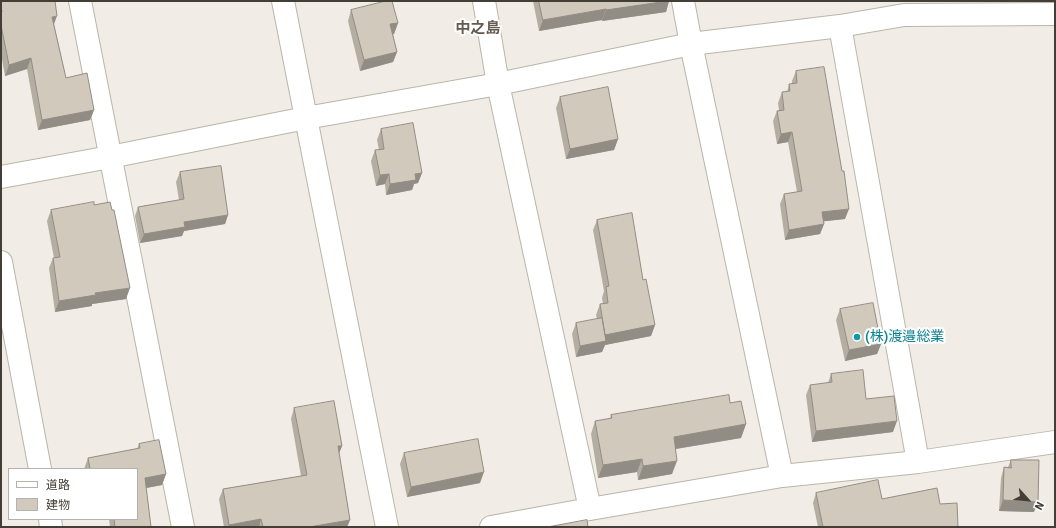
<!DOCTYPE html>
<html>
<head>
<meta charset="utf-8">
<style>
	body { margin:0 }
	#map { position:relative; width:1056px; height:528px; overflow:hidden; background:#f1ede6; font-family:Signika,"Noto Sans JP",sans-serif }
	canvas { display:block }
	.frame { position:absolute; inset:0; border:2px solid #433e36; pointer-events:none }
	.legend { position:absolute; left:8px; top:468px; width:130px; height:52px; box-sizing:border-box; background:#fff; border:1px solid #b4b2af; margin:0; padding:5px 7px; list-style:none; font-size:12px; color:#433e36 }
	.legend li { display:flex; align-items:center; gap:8px; height:20px }
	.legend b { width:20px; border:1px solid #b4b2af }
	.north { position:absolute; left:1008px; top:480px; width:40px; height:40px; -webkit-text-stroke:3px #fff; paint-order:stroke; rotate:117deg; font-size:11px; font-weight:700; line-height:16px; text-align:center; color:#433e36 }
	.north::after { content:''; display:block; margin:auto; width:14px; height:18px; background:#433e36; clip-path:polygon(50% 0,100% 100%,50% 72%,0 100%) }
</style>
</head>
<body>
<div id="map">
<canvas width="1056" height="528"></canvas>
<div class="frame"></div>
<ul class="legend">
<li><b style="height:5px;background:#fff"></b>道路</li>
<li><b style="height:11px;background:#d1c9bc"></b>建物</li>
</ul>
<div class="north">N</div>
</div>
<script>
const c = document.querySelector('canvas').getContext('2d');
c.lineJoin = 'round';
function stroke(path, color, width, dash) {
  c.strokeStyle = color;
  c.lineWidth = width;
  c.lineCap = dash ? 'butt' : 'round';
  c.setLineDash(dash || []);
  c.stroke(path);
}
function fillPath(path, color) {
  c.fillStyle = color;
  c.fill(path, 'evenodd');
}
function drawText(font, color, halo, rows, align = 'center') {
  c.font = font + ' Signika,"Noto Sans JP",sans-serif';
  c.lineWidth = 4;
  c.setLineDash([]);
  c.textBaseline = 'middle';
  c.strokeStyle = halo;
  c.fillStyle = color;
  for (const [text, x, y, turn = 0] of rows) {
    c.save();
    c.translate(x, y);
    c.rotate((+turn || 0) * Math.PI / 180);
    c.textAlign = isNaN(turn) ? turn : align;
    if (halo) c.strokeText(text, 0, 0);
    c.fillText(text, 0, 0);
    c.restore();
  }
}
const street = new Path2D(`
	M 80,1 L 183,527
	M 283,1 L 306,118 L 387,527
	M 484,1 L 498,84 L 590,509
	M 683,1 L 691,44 L 782,476
	M 840,26 L 918,462
	M 1,177 L 110,157 L 306,118 L 498,84 L 691,44 L 840,26 L 904,15 L 1055,14
	M 1,262 L 40,469
	M 50,519 L 51,527
	M 491,527 L 590,509 L 782,476 L 918,462 L 1055,442`);
stroke(street, '#bbb5a9', 24);
stroke(street, '#fff', 22);
fillPath(new Path2D(`
	M 1,1 L 54,24 L 66,78 L 94,110 L 90,120 L 38,130 L 27,69 L 5,76 L 1,54 Z
	M 533,1 L 669,1 L 666,12 L 602,21 L 602,20 L 539,31 Z
	M 351,10 L 398,23 L 394,34 L 393,34 L 397,52 L 393,62 L 360,71 L 348,21 Z
	M 796,71 L 845,219 L 824,221 L 824,224 L 820,234 L 785,240 L 780,204 L 784,194 L 797,192 L 788,142 L 777,144 L 773,121 L 777,111 L 779,110 L 778,103 L 782,92 L 787,92 L 789,84 L 792,84 L 792,81 Z
	M 560,97 L 618,139 L 614,150 L 566,159 L 556,108 Z
	M 381,129 L 422,173 L 418,183 L 414,184 L 412,190 L 386,195 L 385,184 L 376,186 L 371,161 L 375,150 L 379,150 L 377,140 Z
	M 180,172 L 228,215 L 225,224 L 184,231 L 182,236 L 140,243 L 135,216 L 138,207 L 179,200 L 176,182 Z
	M 94,205 L 126,299 L 92,304 L 92,306 L 55,312 L 49,268 L 53,258 L 54,258 L 47,221 L 51,210 Z
	M 597,220 L 643,280 L 655,325 L 651,336 L 605,345 L 602,352 L 576,357 L 572,334 L 576,323 L 597,319 L 596,315 L 600,304 L 603,304 L 602,298 L 604,291 L 593,230 Z
	M 840,309 L 881,344 L 877,354 L 845,361 L 836,320 Z
	M 831,374 L 866,399 L 893,432 L 812,442 L 806,395 L 810,385 L 828,383 Z
	M 730,403 L 746,424 L 741,438 L 676,449 L 672,474 L 638,480 L 637,472 L 598,478 L 591,434 L 595,421 L 610,419 L 611,415 Z
	M 294,408 L 342,446 L 339,453 L 350,520 L 347,527 L 224,527 L 219,499 L 223,489 L 301,476 L 291,419 Z
	M 139,444 L 166,474 L 162,485 L 146,488 L 151,527 L 110,527 L 109,519 L 137,519 L 137,469 L 84,469 L 88,458 L 137,449 Z
	M 404,453 L 480,483 L 407,497 L 400,464 Z
	M 1011,460 L 1034,512 L 999,511 L 1001,478 L 1004,467 L 1008,467 Z
	M 816,493 L 940,504 L 958,527 L 818,527 L 813,503 Z`), '#b4ada2');
fillPath(new Path2D(`
	M 669,1 L 666,12 L 602,21 L 606,10 Z
	M 606,9 L 602,20 L 539,31 L 543,20 Z
	M 57,16 L 53,27 L 52,17 Z
	M 398,23 L 394,34 L 386,35 L 390,24 Z
	M 397,52 L 393,62 L 360,71 L 364,60 Z
	M 31,58 L 27,69 L 5,76 L 9,65 Z
	M 94,110 L 90,120 L 38,130 L 42,120 Z
	M 792,132 L 788,142 L 777,144 L 781,134 Z
	M 618,139 L 614,150 L 566,159 L 570,149 Z
	M 422,173 L 418,183 L 414,184 L 412,190 L 386,195 L 390,184 L 415,174 Z
	M 389,174 L 385,184 L 376,186 L 380,175 Z
	M 849,209 L 845,219 L 818,222 L 822,212 Z
	M 228,215 L 225,224 L 184,231 L 182,236 L 140,243 L 144,234 L 184,222 Z
	M 824,224 L 820,234 L 785,240 L 789,230 Z
	M 130,288 L 126,299 L 92,304 L 92,306 L 55,312 L 59,301 L 95,293 Z
	M 655,325 L 651,336 L 605,345 L 602,352 L 576,357 L 580,346 L 605,335 Z
	M 881,344 L 877,354 L 845,361 L 849,350 Z
	M 897,421 L 893,432 L 812,442 L 816,431 Z
	M 746,424 L 741,438 L 669,450 L 674,437 Z
	M 338,446 L 342,446 L 338,456 Z
	M 642,459 L 637,472 L 598,478 L 603,465 Z
	M 677,461 L 672,474 L 638,480 L 643,466 Z
	M 484,472 L 480,483 L 407,497 L 411,487 Z
	M 166,474 L 162,485 L 141,489 L 145,478 Z
	M 1003,500 L 1038,502 L 1034,512 L 999,511 Z
	M 261,519 L 259,527 L 228,527 L 229,525 Z
	M 350,520 L 347,527 L 309,527 Z`), '#928d84');
const building = new Path2D(`
	M 1,1 L 55,1 L 57,16 L 52,17 L 66,78 L 87,73 L 94,110 L 42,120 L 31,58 L 9,65 L 1,25 L 1,12 L 2,12 L 1,7 Z
	M 386,1 L 392,1 L 398,23 L 390,24 L 397,52 L 364,60 L 351,10 Z
	M 539,1 L 668,1 L 606,10 L 606,9 L 543,20 Z
	M 824,67 L 842,171 L 844,171 L 849,209 L 822,212 L 824,224 L 789,230 L 784,194 L 802,191 L 792,132 L 781,134 L 777,111 L 784,110 L 782,92 L 790,91 L 789,84 L 797,83 L 796,71 Z
	M 608,87 L 618,139 L 570,149 L 560,97 Z
	M 413,123 L 422,173 L 415,174 L 416,180 L 390,184 L 389,174 L 380,175 L 375,150 L 384,149 L 381,129 Z
	M 221,166 L 228,215 L 184,222 L 185,227 L 144,234 L 138,207 L 184,199 L 180,172 Z
	M 94,202 L 94,205 L 110,202 L 112,210 L 114,210 L 130,288 L 95,293 L 96,295 L 59,301 L 53,258 L 60,257 L 51,210 Z
	M 632,213 L 643,280 L 646,279 L 655,325 L 605,335 L 600,304 L 608,303 L 606,287 L 609,286 L 597,220 Z
	M 873,303 L 881,344 L 849,350 L 840,309 Z
	M 602,318 L 606,341 L 580,346 L 576,323 Z
	M 863,370 L 866,399 L 894,396 L 897,421 L 816,431 L 810,385 L 832,382 L 831,374 Z
	M 729,395 L 730,403 L 741,401 L 746,424 L 674,437 L 677,461 L 643,466 L 642,459 L 603,465 L 595,421 L 612,418 L 611,415 Z
	M 334,401 L 342,446 L 338,446 L 350,520 L 309,527 L 263,527 L 261,519 L 229,525 L 223,489 L 307,475 L 294,408 Z
	M 478,439 L 484,472 L 411,487 L 404,453 Z
	M 159,440 L 166,474 L 145,478 L 151,527 L 115,527 L 114,519 L 137,519 L 137,469 L 90,469 L 88,458 L 140,448 L 139,444 Z
	M 1011,460 L 1039,460 L 1038,502 L 1003,500 L 1004,467 L 1011,468 Z
	M 878,480 L 882,499 L 937,488 L 940,504 L 957,503 L 958,527 L 823,527 L 816,493 Z
	M 587,520 L 588,527 L 548,527 Z`);
fillPath(building, '#d1c9bc');
stroke(building, '#928d84', 1);
for (const [x, y, r, color] of [
	[857,337,4,"#0f9aa8"]
]) {
  const dot = new Path2D();
  dot.arc(x, y, r, 0, 2 * Math.PI);
  c.fillStyle = color;
  c.fill(dot);
  stroke(dot, '#fff', 1.5);
}
drawText('14px', '#0d838f', '#fff', [
	["(株)渡邉総業",865,337]
], 'left');
drawText('bold 15px', '#655b4e', '#fff', [
	["中之島",478,29]
]);
</script>
</body>
</html>
